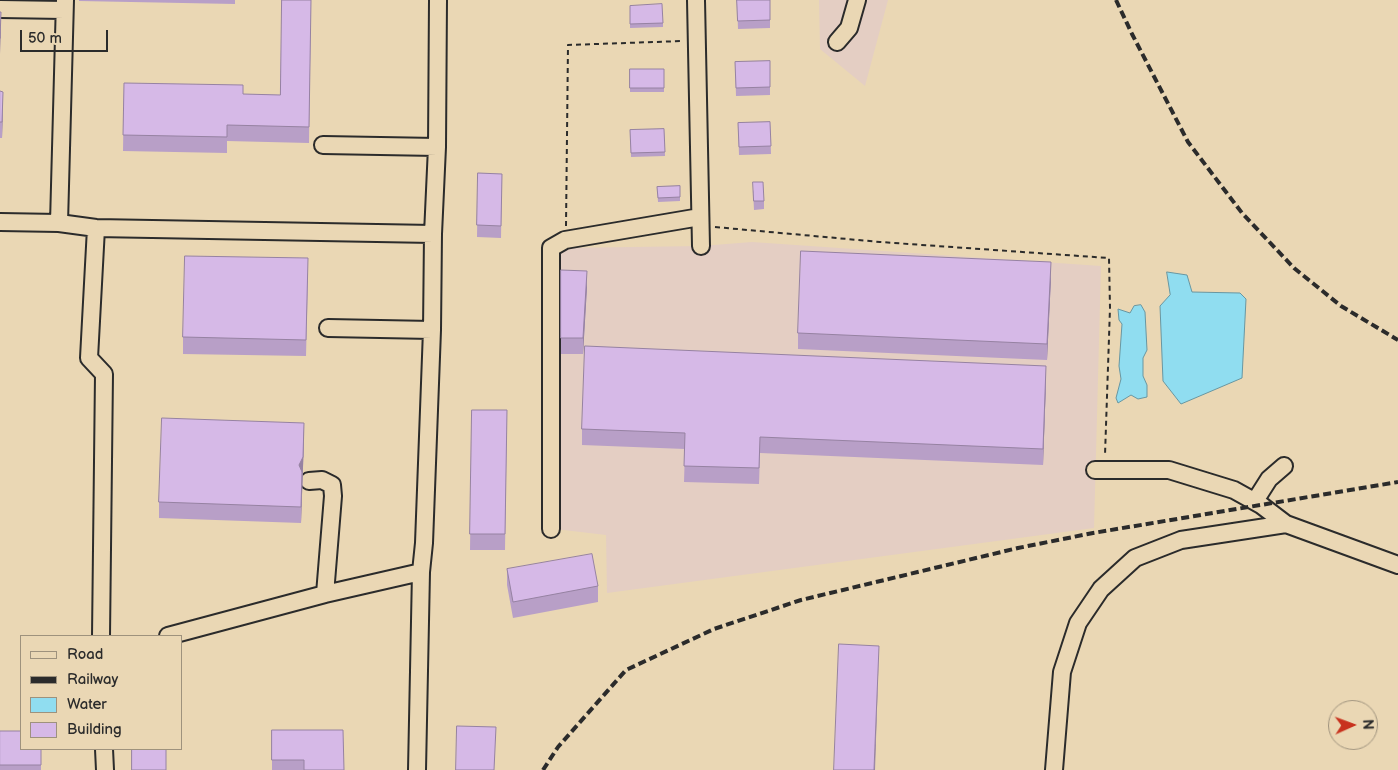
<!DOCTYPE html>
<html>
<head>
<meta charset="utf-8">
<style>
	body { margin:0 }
	#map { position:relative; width:1398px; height:770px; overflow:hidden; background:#ead7b4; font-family:"Balsamiq Sans",sans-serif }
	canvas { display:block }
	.legend { position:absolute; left:20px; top:635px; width:162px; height:115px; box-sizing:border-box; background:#ead7b4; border:1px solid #9e927d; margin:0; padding:6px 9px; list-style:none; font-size:15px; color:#2b2b2b }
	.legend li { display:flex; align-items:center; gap:10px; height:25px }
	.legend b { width:25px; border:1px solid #9e927d }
	.north { position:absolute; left:1328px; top:700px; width:50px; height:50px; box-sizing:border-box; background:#ead7b4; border:1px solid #9e927d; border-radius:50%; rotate:88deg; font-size:14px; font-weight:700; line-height:20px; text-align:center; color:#2b2b2b }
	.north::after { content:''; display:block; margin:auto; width:18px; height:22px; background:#c8321e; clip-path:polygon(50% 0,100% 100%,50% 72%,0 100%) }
	.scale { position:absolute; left:20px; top:30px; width:88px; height:22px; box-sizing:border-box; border:2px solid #2b2b2b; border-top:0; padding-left:6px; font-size:15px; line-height:18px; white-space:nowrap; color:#2b2b2b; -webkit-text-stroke:4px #ead7b4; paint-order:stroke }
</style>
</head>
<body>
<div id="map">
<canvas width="1398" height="770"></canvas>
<ul class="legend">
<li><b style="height:6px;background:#ead7b4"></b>Road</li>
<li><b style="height:6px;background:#2b2b2b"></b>Railway</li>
<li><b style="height:14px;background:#90ddf0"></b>Water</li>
<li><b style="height:14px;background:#d6b9e7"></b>Building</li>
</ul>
<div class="north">N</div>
<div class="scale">50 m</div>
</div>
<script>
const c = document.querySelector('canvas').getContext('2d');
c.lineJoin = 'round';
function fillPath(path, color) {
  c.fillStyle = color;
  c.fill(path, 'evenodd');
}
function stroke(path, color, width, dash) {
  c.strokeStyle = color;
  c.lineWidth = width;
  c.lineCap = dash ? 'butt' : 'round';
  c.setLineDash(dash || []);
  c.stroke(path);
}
fillPath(new Path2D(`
	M 819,0 L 888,0 L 865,86 L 820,49 Z
	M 752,242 L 1101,266 L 1094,528 L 607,593 L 606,535 L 555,529 L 555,256 L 562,248 L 701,246 Z`), '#e4cec3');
const water = new Path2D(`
	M 1167,272 L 1187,275 L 1192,292 L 1240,293 L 1246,299 L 1242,378 L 1181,404 L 1163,381 L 1160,306 L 1170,295 Z
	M 1141,305 L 1145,312 L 1147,350 L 1143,358 L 1143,376 L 1147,385 L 1147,397 L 1138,399 L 1131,395 L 1118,403 L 1116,398 L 1121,379 L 1119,366 L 1122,324 L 1119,320 L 1118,309 L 1130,313 L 1134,306 Z`);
fillPath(water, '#90ddf0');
stroke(water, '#6896a1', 1);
const minor = new Path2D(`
	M 696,0 L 701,246
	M 0,9 L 64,10
	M 837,42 L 849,28 L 857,0
	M 323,145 L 437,147
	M 0,222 L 59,223 L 96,228 L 433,234
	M 59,223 L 65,0
	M 96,228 L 89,358 L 104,374 L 101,636
	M 328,328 L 432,330
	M 1095,470 L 1169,470 L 1234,490 L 1261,505 L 1286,524
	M 309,481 L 322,480 L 332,485 L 333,496 L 325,594
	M 1255,501 L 1269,479 L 1284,466
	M 551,529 L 551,248 L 565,240 L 700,217
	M 168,636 L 325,594 L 421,572
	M 104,749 L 105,770
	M 417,770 L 421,572 L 424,543 L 432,330 L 433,234 L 437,147 L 438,0
	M 1054,770 L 1062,672 L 1078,623 L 1101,589 L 1135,558 L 1181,540 L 1286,524 L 1398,565`);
stroke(minor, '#2b2b2b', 20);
stroke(new Path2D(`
	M 566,226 L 568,45 L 682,41
	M 715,227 L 880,242 L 1109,258 L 1110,308 L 1105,455`), '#2b2b2b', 2, [5, 4]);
stroke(minor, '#ead7b4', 16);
stroke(new Path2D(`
	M 1116,0 L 1132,34 L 1188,142 L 1242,213 L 1294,268 L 1341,306 L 1398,340
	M 543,770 L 558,747 L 626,670 L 714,629 L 801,600 L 1018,548 L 1093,533 L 1398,482`), '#2b2b2b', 4, [8, 4]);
fillPath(new Path2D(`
	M 79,0 L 235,0 L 235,4 L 79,1 Z
	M 311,0 L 309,143 L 227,141 L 227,153 L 123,151 L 124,83 L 243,94 L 280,95 Z
	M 737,0 L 770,0 L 770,28 L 738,29 Z
	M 630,6 L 663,23 L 663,27 L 630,28 Z
	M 770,61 L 770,95 L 736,96 L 735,62 Z
	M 630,69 L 664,69 L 664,92 L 630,92 Z
	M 0,91 L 3,108 L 2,138 L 0,138 Z
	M 770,122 L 771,154 L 739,155 L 738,123 Z
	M 664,129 L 665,156 L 631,157 L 630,130 Z
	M 478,173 L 502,174 L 501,238 L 477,237 Z
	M 680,186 L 680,201 L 658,202 L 657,187 Z
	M 753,190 L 764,201 L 764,209 L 754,210 Z
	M 561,270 L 587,287 L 583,354 L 561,354 Z
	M 308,274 L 306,356 L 183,354 L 183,337 Z
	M 1051,278 L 1047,360 L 798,349 L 798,333 Z
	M 1046,382 L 1043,465 L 760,453 L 759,484 L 684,482 L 685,449 L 582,445 L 582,429 Z
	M 472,410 L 507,410 L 505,550 L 470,550 Z
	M 304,439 L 301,523 L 159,518 L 159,502 Z
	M 507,569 L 598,586 L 598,602 L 513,618 L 507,585 Z
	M 272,730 L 344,770 L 272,770 Z
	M 0,731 L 41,749 L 41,770 L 0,770 Z`), '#b89fc7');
fillPath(new Path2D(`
	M 1,12 L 1,28 L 0,54 L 0,38 Z
	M 3,92 L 3,108 L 2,138 L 2,122 Z
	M 1051,262 L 1051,278 L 1047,360 L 1047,344 Z
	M 587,271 L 587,287 L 583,354 L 583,338 Z
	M 1046,366 L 1046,382 L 1043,465 L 1043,449 Z
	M 304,423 L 304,439 L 301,523 L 301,507 L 299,465 Z
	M 879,646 L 875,770 L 874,770 Z`), '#9682a2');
const building = new Path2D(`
	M 282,0 L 311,0 L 309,127 L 227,125 L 227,137 L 123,135 L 124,83 L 243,85 L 243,94 L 280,95 Z
	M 737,0 L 770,0 L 770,20 L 738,21 Z
	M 662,4 L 663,23 L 630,24 L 630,6 Z
	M 0,12 L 1,12 L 0,38 Z
	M 770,61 L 770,87 L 736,88 L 735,62 Z
	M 630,69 L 664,69 L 664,88 L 630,88 Z
	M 0,91 L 3,92 L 2,122 L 0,122 Z
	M 770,122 L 771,146 L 739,147 L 738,123 Z
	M 664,129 L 665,152 L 631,153 L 630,130 Z
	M 478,173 L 502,174 L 501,226 L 477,225 Z
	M 753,182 L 763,182 L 764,201 L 754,201 Z
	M 680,186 L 680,197 L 658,198 L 657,187 Z
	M 801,251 L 1051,262 L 1047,344 L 798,333 Z
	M 185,256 L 308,258 L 306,340 L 183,337 Z
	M 561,270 L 587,271 L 583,338 L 561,338 Z
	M 585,346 L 1046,366 L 1043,449 L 760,437 L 759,468 L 684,466 L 685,433 L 582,429 Z
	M 472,410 L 507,410 L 505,534 L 470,534 Z
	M 162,418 L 304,423 L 303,457 L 299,465 L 302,472 L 301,507 L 159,502 Z
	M 592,554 L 598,586 L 513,602 L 507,569 Z
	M 839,644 L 879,646 L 874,770 L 834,770 Z
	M 457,726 L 496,727 L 494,770 L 456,770 Z
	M 272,730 L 343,730 L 344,770 L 304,770 L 304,760 L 272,760 Z
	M 0,731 L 21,731 L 21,749 L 41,749 L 41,765 L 0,765 Z
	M 132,749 L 166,749 L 166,770 L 132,770 Z`);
fillPath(building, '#d6b9e7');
stroke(building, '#9682a2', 1);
</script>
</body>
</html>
